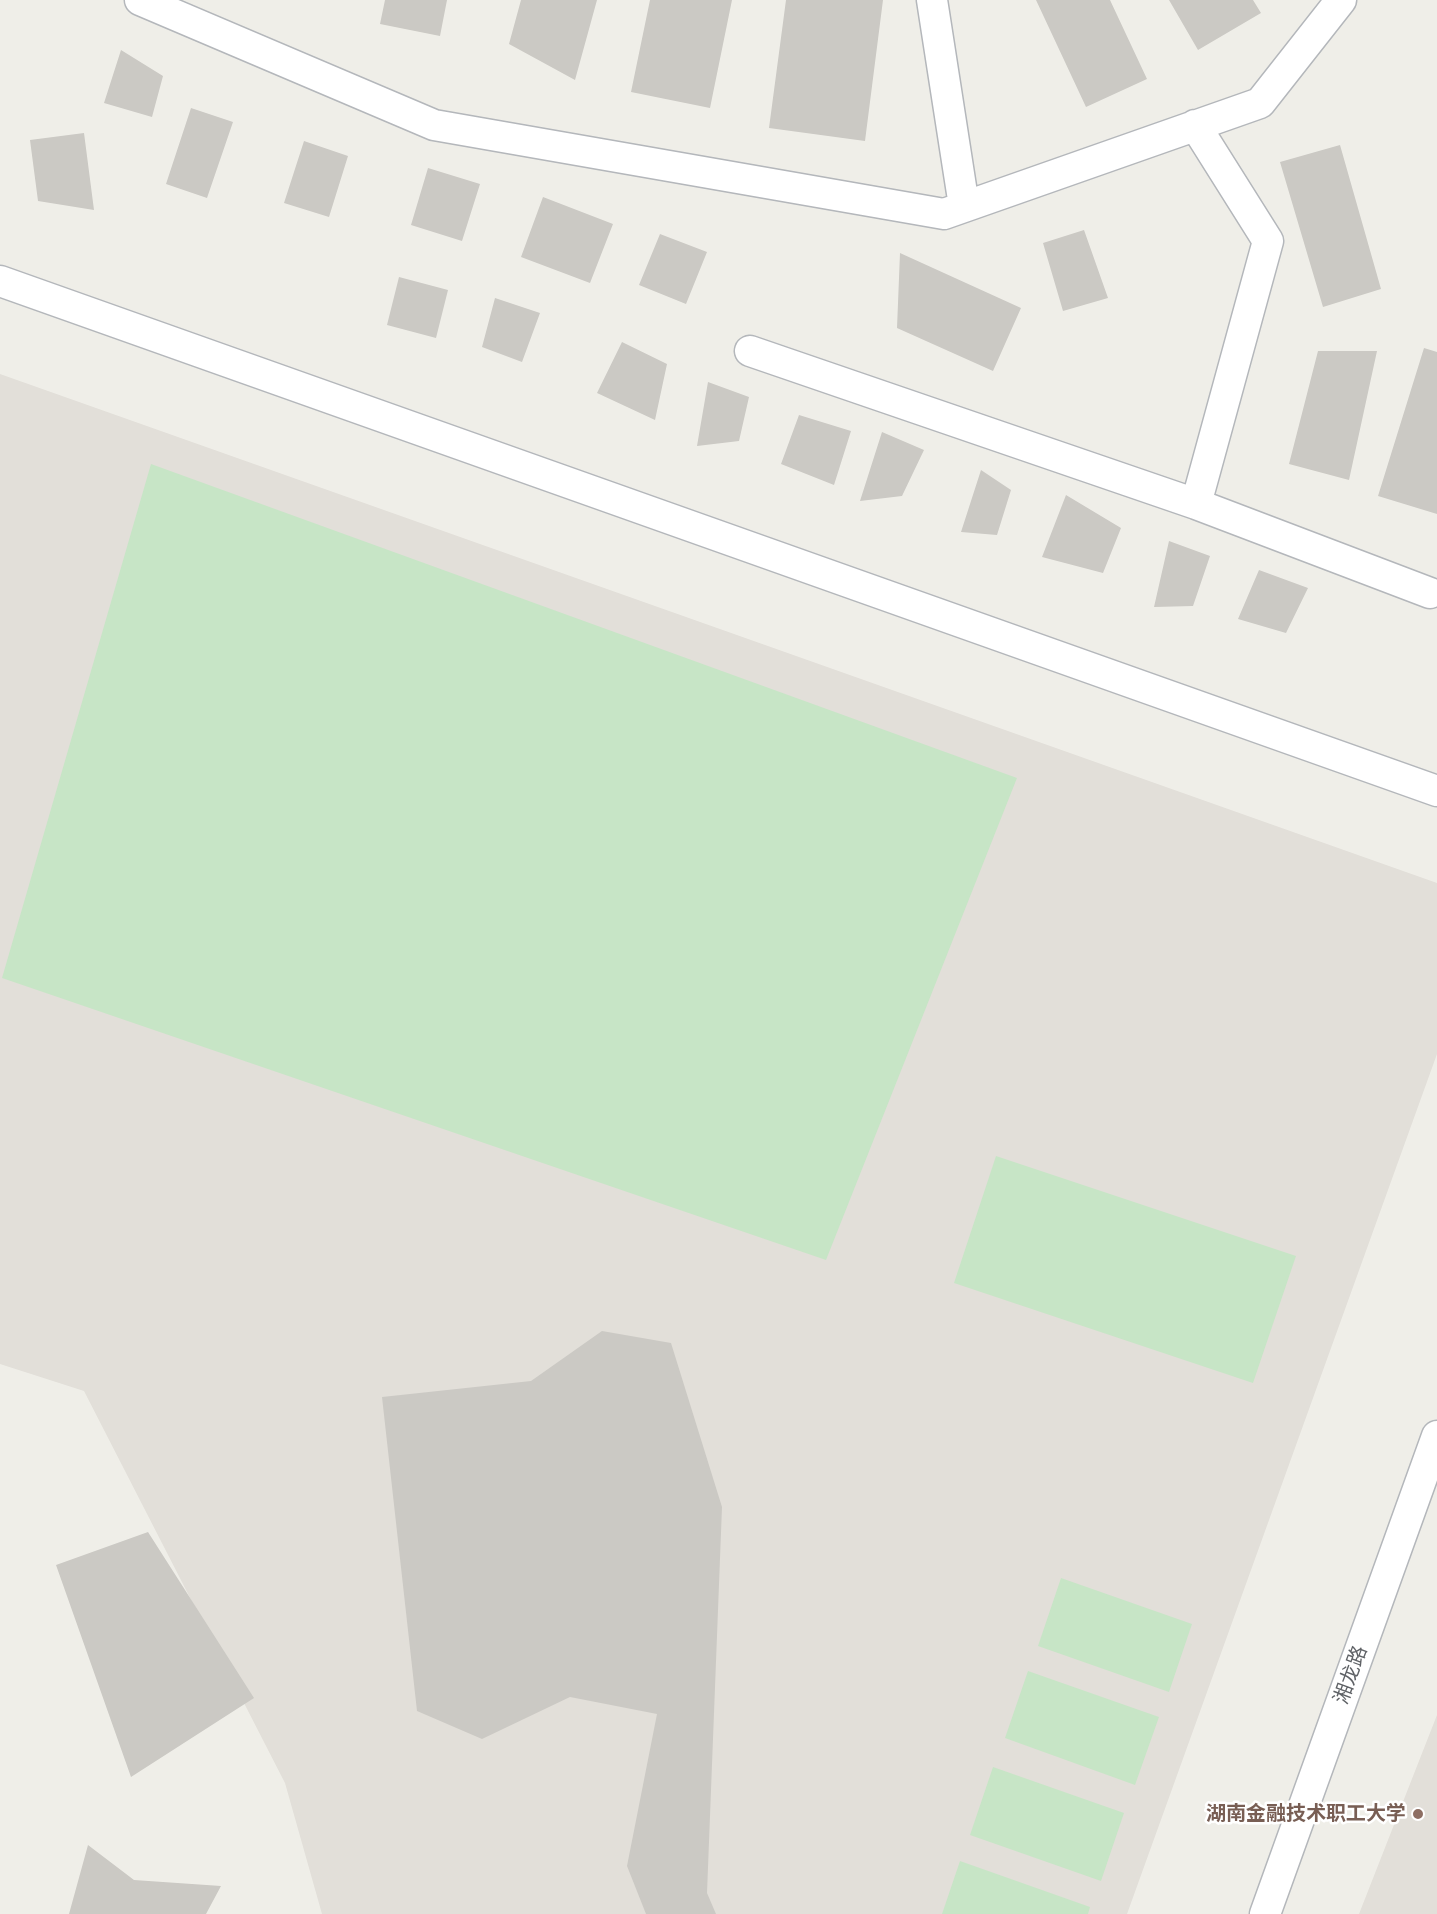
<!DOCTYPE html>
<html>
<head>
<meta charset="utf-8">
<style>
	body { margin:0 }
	canvas { display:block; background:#efeee8 }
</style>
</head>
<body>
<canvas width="1437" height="1914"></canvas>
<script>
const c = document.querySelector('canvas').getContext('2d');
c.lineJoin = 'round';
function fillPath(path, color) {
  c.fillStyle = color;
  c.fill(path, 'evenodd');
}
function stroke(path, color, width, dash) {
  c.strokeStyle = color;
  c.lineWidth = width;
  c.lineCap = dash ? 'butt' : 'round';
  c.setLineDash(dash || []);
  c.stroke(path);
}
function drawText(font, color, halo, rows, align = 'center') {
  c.font = font + ' Cabin,"Noto Sans SC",sans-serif';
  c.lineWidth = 5;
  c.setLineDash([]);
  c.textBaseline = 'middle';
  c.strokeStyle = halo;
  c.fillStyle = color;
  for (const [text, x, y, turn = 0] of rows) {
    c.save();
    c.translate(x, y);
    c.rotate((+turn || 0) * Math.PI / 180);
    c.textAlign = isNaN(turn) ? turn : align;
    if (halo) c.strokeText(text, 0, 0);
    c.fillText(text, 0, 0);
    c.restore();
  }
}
fillPath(new Path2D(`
	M 0,374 L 1437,883 L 1437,1054 L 1127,1914 L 322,1914 L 285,1783 L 84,1391 L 0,1364 Z
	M 1437,1715 L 1437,1914 L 1359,1914 Z`), '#e2dfd9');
fillPath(new Path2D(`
	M 151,464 L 1017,778 L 826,1260 L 2,978 Z
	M 996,1156 L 1296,1256 L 1253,1383 L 954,1283 Z
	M 1061,1578 L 1192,1624 L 1169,1692 L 1038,1646 Z
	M 1028,1671 L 1159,1717 L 1135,1785 L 1005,1738 Z
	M 993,1767 L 1124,1813 L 1101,1881 L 970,1835 Z
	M 960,1861 L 1090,1907 L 1088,1914 L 942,1914 Z`), '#c7e5c6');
fillPath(new Path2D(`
	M 385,0 L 447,0 L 440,36 L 380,24 Z
	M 521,0 L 597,0 L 575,80 L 509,44 Z
	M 650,0 L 732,0 L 710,108 L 631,92 Z
	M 786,0 L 883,0 L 865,141 L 769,128 Z
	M 1036,0 L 1110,0 L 1147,79 L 1086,107 Z
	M 1169,0 L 1253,0 L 1261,13 L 1198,50 Z
	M 121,50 L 163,76 L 152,117 L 104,103 Z
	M 191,108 L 233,122 L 207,198 L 166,184 Z
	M 84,133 L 94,210 L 38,201 L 30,140 Z
	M 304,141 L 348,156 L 329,217 L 284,203 Z
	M 1340,145 L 1381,289 L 1323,307 L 1280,162 Z
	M 428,168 L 480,184 L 462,241 L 411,225 Z
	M 543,197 L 613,224 L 590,283 L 521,257 Z
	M 1084,230 L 1108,298 L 1063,311 L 1043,243 Z
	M 660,234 L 707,252 L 686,304 L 639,285 Z
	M 900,253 L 1021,308 L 993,371 L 897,328 Z
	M 399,277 L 448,290 L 436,338 L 387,325 Z
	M 495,298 L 540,313 L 522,362 L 482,347 Z
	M 622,342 L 667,364 L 655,420 L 597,393 Z
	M 1424,348 L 1437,352 L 1437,514 L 1378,496 Z
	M 1318,351 L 1377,351 L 1349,480 L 1289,464 Z
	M 708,382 L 749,397 L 739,441 L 697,446 Z
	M 799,415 L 851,431 L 834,485 L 781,464 Z
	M 882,432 L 924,450 L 902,496 L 860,501 Z
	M 981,470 L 1011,490 L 997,535 L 961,532 Z
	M 1066,495 L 1121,528 L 1103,573 L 1042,557 Z
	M 1169,541 L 1210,556 L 1193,606 L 1154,607 Z
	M 1259,570 L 1308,588 L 1286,633 L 1238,619 Z
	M 602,1331 L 671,1343 L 722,1507 L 707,1893 L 716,1914 L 646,1914 L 627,1866 L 657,1714 L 570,1697 L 482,1739 L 417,1711 L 382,1397 L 531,1381 Z
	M 148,1532 L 254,1698 L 131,1777 L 56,1565 Z
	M 88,1845 L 134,1880 L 221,1886 L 206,1914 L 69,1914 Z`), '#cbc9c4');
const minor = new Path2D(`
	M 140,0 L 434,125 L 944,214 L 1260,103 L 1341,0
	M 932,0 L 964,206
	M 1195,125 L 1268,241 L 1196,504
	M 0,281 L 1437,791
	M 750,351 L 1196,504 L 1430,593
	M 1265,1914 L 1437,1436`);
stroke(minor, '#b4b7bb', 33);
stroke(minor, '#fff', 30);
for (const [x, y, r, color] of [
	[1418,1814,6,"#8d6e63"]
]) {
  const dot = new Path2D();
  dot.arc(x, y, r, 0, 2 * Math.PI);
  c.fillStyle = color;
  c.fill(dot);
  stroke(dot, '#fff', 2);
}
drawText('20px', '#5f6266', '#fff', [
	["湘龙路",1351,1675,-70]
]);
drawText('bold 20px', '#785e54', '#fff', [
	["湖南金融技术职工大学",1406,1814]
], 'right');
</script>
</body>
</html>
